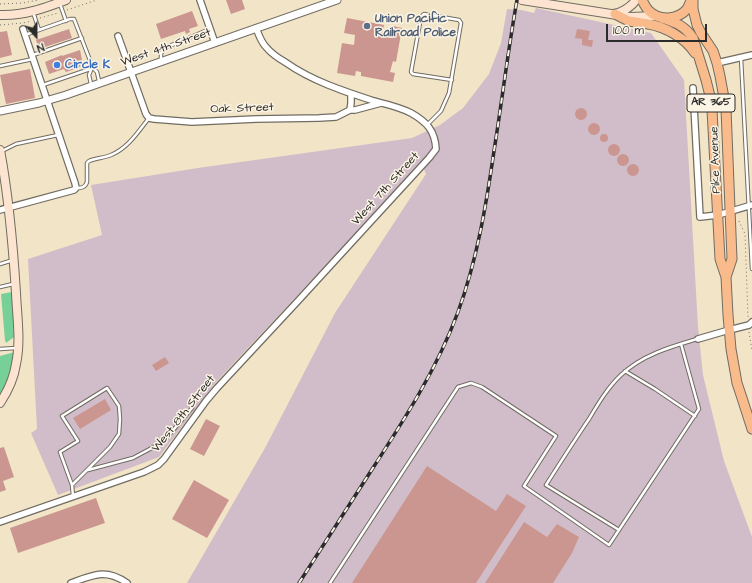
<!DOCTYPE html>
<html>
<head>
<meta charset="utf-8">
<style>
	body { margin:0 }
	#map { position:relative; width:752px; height:583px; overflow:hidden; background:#f2e4c7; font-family:"Architects Daughter",sans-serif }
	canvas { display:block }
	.north { position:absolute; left:16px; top:16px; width:40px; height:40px; -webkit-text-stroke:3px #fcf5e5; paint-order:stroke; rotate:159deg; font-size:11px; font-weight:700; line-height:16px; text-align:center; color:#2b2b2b }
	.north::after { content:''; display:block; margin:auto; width:14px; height:18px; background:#2b2b2b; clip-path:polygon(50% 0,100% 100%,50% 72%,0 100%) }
	.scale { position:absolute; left:606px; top:24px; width:101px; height:18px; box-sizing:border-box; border:2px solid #2b2b2b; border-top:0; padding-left:5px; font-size:12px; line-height:14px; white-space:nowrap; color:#2b2b2b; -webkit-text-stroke:3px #fcf5e5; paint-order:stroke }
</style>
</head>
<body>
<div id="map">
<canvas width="752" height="583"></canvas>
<div class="north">N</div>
<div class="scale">100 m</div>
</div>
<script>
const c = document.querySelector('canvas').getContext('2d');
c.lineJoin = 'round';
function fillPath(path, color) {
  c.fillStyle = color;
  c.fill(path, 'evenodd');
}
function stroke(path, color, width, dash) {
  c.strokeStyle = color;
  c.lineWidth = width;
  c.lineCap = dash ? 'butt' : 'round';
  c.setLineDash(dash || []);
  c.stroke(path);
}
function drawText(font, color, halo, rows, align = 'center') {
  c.font = font + ' "Architects Daughter",sans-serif';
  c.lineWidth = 3;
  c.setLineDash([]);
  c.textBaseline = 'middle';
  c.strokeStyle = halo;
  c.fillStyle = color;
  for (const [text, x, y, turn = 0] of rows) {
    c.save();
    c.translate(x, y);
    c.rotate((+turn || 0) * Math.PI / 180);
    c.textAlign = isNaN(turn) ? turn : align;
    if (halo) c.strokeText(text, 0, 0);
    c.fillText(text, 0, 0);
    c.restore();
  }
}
fillPath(new Path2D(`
	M 536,8 L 651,33 L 684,80 L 698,327 L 703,375 L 724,461 L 752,537 L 752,583 L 187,583 L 265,448 L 335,313 L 426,174 L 421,162 L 371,217 L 217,381 L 159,457 L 58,495 L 31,433 L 37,429 L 28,259 L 102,235 L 91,185 L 198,168 L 412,138 L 440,125 L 463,108 L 489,74 L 501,43 L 507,9 L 521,10 L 534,13 Z`), '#d1bdca');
fillPath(new Path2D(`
	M 12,292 L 14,337 L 6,343 L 5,340 L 1,294 Z
	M 15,352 C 12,367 9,382 0,395 L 0,356 Z`), '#76d097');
fillPath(new Path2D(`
	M 226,0 L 242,0 L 245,9 L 231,14 Z
	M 192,11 L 198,26 L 189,29 L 190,32 L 186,34 L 185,31 L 161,39 L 156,24 Z
	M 347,18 L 384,25 L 382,35 L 391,37 L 393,26 L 402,28 L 396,62 L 393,61 L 390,72 L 395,73 L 393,82 L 361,76 L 361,72 L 356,71 L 355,76 L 337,73 L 342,43 L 354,45 L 355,35 L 344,33 Z
	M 69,29 L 72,38 L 39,49 L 36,40 Z
	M 577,29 L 590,31 L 588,40 L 593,40 L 592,47 L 582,45 L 582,39 L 575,38 Z
	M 7,31 L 12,55 L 0,58 L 0,32 Z
	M 80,50 L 82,60 L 82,65 L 78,68 L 66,72 L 64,69 L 49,74 L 45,62 L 62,55 L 62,56 Z
	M 30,69 L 35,98 L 6,104 L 0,75 Z
	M575 114a6 6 0 1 1 12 0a6 6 0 1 1-12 0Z
	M588 129a6 6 0 1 1 12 0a6 6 0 1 1-12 0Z
	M600 138a4 4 0 1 1 8 0a4 4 0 1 1-8 0Z
	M608 150a6 6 0 1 1 12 0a6 6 0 1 1-12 0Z
	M617 160a6 6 0 1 1 12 0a6 6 0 1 1-12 0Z
	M627 170a6 6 0 1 1 12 0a6 6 0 1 1-12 0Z
	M 165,357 L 169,363 L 156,371 L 152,365 Z
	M 105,399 L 111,410 L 80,429 L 73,418 Z
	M 206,419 L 220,426 L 204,456 L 190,449 Z
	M 4,447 L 14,477 L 3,481 L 6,490 L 0,492 L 0,448 Z
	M 427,466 L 496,511 L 507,494 L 526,506 L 476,583 L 352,583 Z
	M 194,480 L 229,500 L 207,538 L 172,519 Z
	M 96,498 L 105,523 L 18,553 L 10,528 Z
	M 524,522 L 547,537 L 557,524 L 579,537 L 572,553 L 553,583 L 485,583 Z`), '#cb968f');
const service = new Path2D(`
	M 60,4 L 66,21
	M 33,12 L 39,30
	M 25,35 L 70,19 L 74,19 L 93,68 L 97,72 L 99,81
	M 33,55 L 82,38
	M 741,58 L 752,269
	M 161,61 L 161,53 L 167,47 L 210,29
	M 0,66 L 33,59
	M 91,70 L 89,75 L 91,84
	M 43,85 L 93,68
	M 427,125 L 441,111 L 449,93 L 461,23 L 459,20 L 424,14 L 421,17 L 411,72 L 413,74 L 452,80
	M 2,151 L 16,144 L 58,135
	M 76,188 C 81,188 85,188 87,182 L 87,163 L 89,161 C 96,158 104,158 111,155 C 128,148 138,132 149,118
	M 0,264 L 13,260
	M 0,287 L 13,284
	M 0,349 L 16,348
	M 625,371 L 655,389 L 695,416
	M 88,470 L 133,458 L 163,442 L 192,408
	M 72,485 L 60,452 L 78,441 L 62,416 L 107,388 L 119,406 L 120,419 L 119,434 L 110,447 L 72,485 L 73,496
	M 619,530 L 546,485 C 560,463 574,441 589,419 C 598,404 608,387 621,375 C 642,355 670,347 697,339
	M 330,583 L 458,387 L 471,383 L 482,387 L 556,436 L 524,486 L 609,545 L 699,409 L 681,344`);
const minor = new Path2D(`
	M 200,0 L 215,43
	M 118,36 L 146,114 L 149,118 L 154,119 L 192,122 L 256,119 L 319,118 L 336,117 L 350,110 L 355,110 L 381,103
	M 717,63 L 752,55
	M 693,88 L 700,217 L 718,215 L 752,205
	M 350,110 L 351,103 L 351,94
	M 0,210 L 74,190 L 76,188 L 75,183 L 23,29
	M 698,339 L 729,330 L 749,325 L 752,322
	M 0,522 L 144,472 L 158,465 L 164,459 L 206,401 L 217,388 L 297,302 L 429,158 L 436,149 C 435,131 427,122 411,113 C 400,107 386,104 374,101 C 343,91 312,81 285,62 C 278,58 271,53 266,47 C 261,42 259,35 256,28
	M 71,583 C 93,575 106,568 127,583`);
const tertiary = new Path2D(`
	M 0,111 L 39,103 L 66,95 L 337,0`);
const secondary = new Path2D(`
	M 522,0 L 630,17 L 656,16
	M 616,14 C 624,11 631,7 636,0
	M 0,15 C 23,16 45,8 66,0
	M 0,150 C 9,198 13,245 16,293 C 17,317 21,341 16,364 C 14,378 8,391 0,403`);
const primary = new Path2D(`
	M 642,0 C 644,4 646,8 649,11 C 659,21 678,20 687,9 C 689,6 690,3 691,0
	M 693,0 L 693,9 L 697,25 L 701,33 L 713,51 L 717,63 L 720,76 L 726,109 L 732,259 L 726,277
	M 615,14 C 619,16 624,19 629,21 C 635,22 642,23 648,24 C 666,27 685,38 695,53
	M 662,18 C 676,23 684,25 693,38 L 706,80 L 710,96 L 712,110 L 720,259 L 726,277 L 728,315 L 731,349 L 737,383 L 742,398 L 752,429`);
stroke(service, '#716c62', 4.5);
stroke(minor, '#716c62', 8);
stroke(tertiary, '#716c62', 9);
stroke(secondary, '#716c62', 10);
stroke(primary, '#716c62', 11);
stroke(new Path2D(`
	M 0,4 L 23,3 L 38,0
	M 67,10 L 97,0
	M 40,18 L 58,13
	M 0,25 L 23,23 L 31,21
	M 739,221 L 745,234 L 748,317
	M 749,332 L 752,350`), '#716c62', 1, [1, 3]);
stroke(service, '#fff', 2.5);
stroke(minor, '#fff', 5.5);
stroke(tertiary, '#fff', 7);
stroke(secondary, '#fde4d1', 8);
stroke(primary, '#fabb8c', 9);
const rail = new Path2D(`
	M 299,583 C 323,546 347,508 371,471 C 404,420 437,369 458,312 C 477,260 486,206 494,151 C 502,101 508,50 517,0`);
stroke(rail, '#2b2b2b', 3.5);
stroke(rail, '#fcf5e5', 2, [6]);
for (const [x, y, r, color] of [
	[367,26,4,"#5c6f8a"],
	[57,65,4,"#3f7fe0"]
]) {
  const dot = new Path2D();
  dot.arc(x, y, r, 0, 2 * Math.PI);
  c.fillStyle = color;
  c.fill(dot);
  stroke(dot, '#fcf5e5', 1.5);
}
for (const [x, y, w] of [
	[711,103,48]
]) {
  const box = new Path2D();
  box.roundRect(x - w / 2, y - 9, w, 18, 3);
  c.fillStyle = '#fcf5e5';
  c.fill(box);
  stroke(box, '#2b2b2b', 1);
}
drawText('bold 11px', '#2b2b2b', null, [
	["AR 365",711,103]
]);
drawText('bold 12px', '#4e5e75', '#fcf5e5', [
	["Union Pacific",375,19],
	["Railroad Police",375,33]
], 'left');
drawText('12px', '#2b2b2b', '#fcf5e5', [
	["West 4th Street",166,48,-19],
	["Oak Street",242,109,-2],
	["Pike Avenue",716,160,-92],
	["West 7th Street",386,189,-48],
	["West 8th Street",184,414,-52]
]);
drawText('bold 12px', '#366cbe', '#fcf5e5', [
	["Circle K",65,65]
], 'left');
</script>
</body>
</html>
